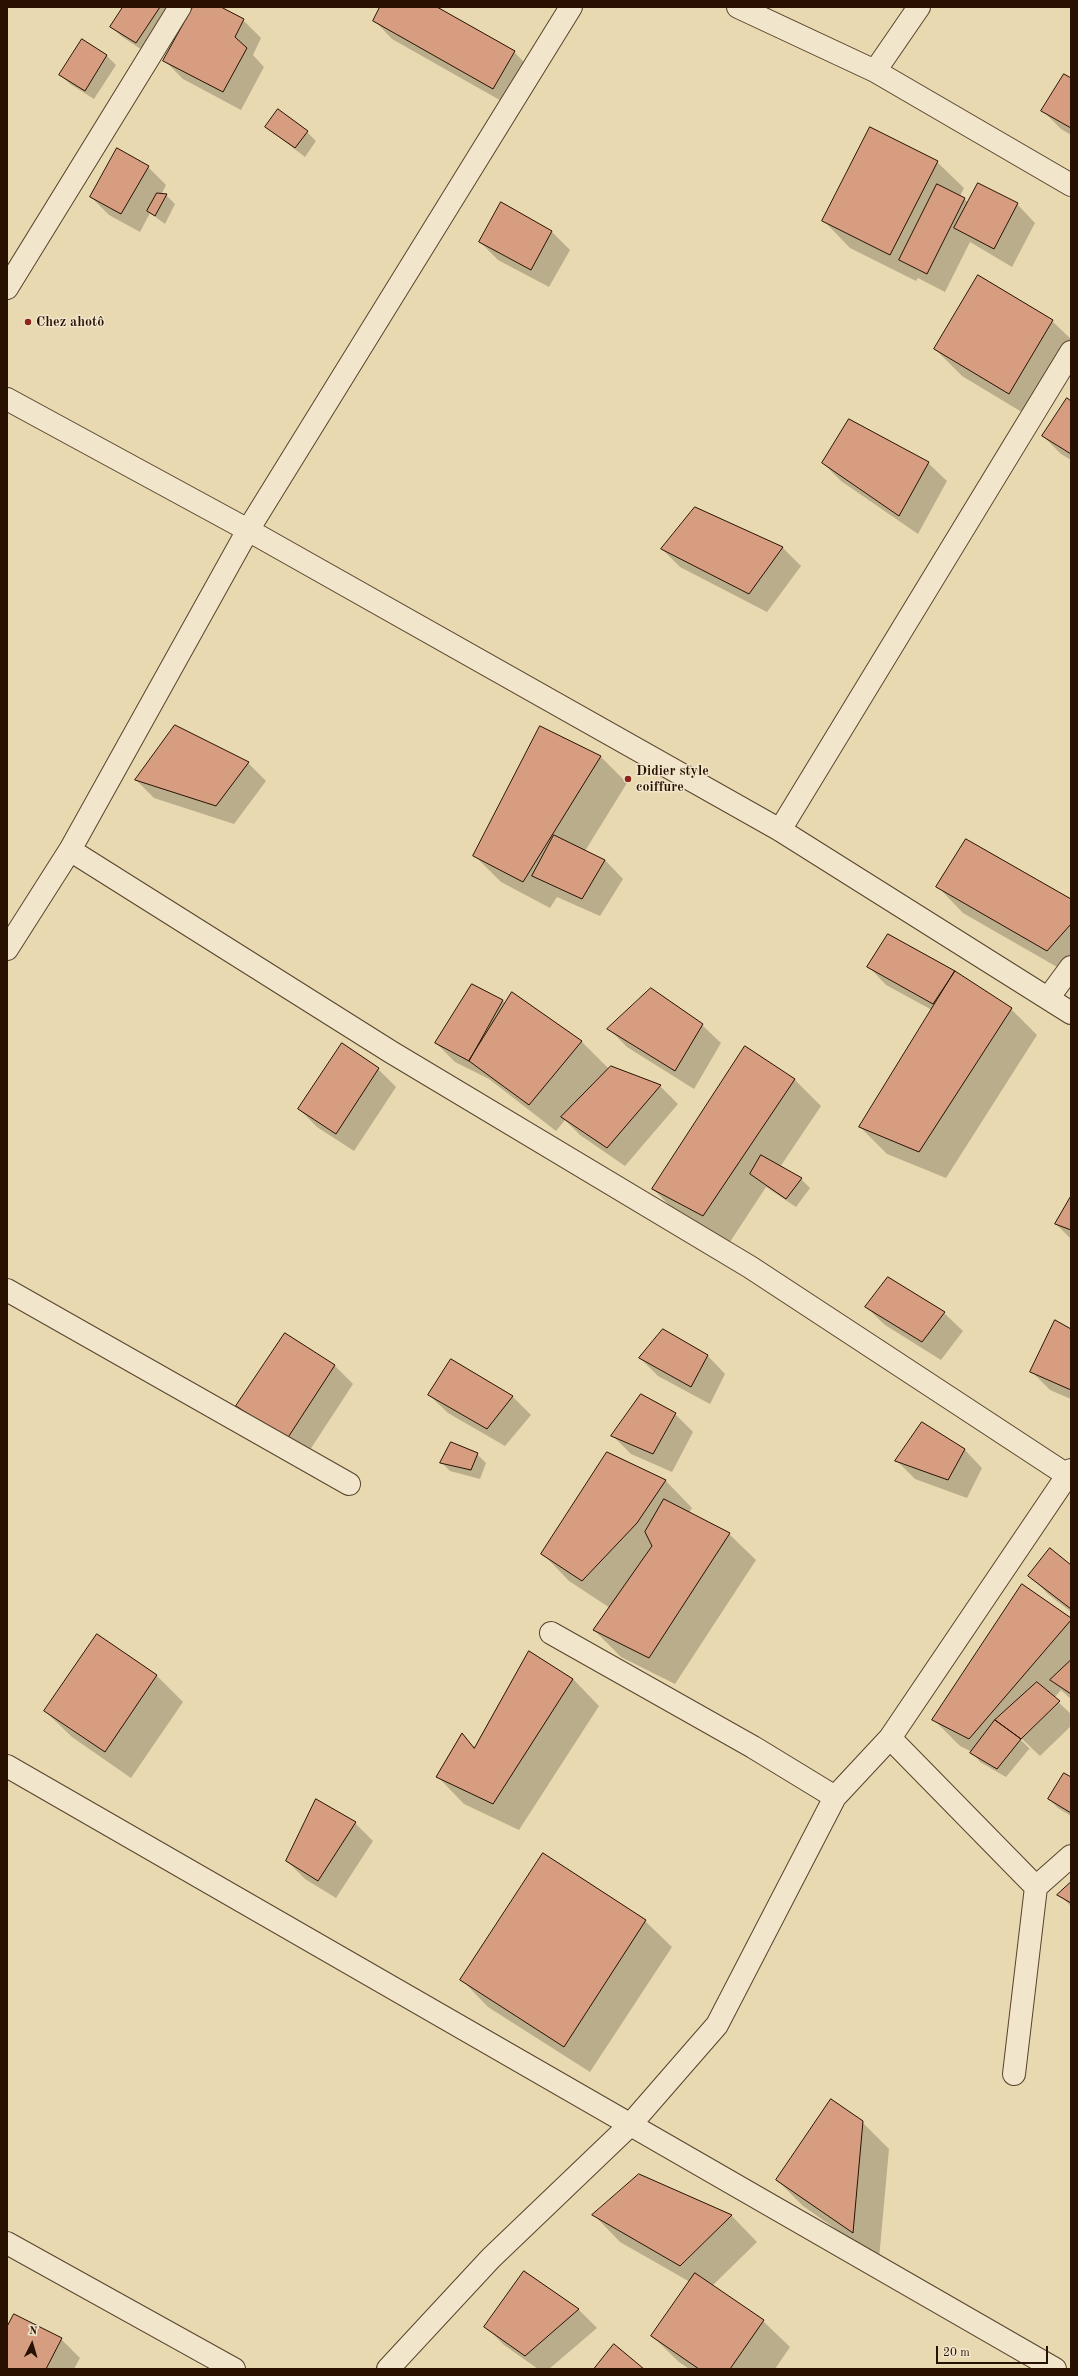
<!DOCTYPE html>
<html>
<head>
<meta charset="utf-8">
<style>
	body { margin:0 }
	#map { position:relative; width:1078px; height:2376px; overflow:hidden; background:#e9d9b0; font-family:"Old Standard TT",serif }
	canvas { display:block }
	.frame { position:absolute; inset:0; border:8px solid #281101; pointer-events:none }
	.north { position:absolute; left:12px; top:2324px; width:40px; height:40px; -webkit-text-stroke:3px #f1e6cc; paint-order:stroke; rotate:5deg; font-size:11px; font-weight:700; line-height:16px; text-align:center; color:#281101 }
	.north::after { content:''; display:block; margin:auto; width:14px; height:18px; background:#281101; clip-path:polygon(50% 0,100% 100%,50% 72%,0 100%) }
	.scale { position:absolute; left:936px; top:2346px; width:112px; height:18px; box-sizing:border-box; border:2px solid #281101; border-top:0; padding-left:5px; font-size:12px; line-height:14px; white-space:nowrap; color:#281101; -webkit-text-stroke:3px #f1e6cc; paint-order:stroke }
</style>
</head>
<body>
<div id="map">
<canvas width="1078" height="2376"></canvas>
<div class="frame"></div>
<div class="north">N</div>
<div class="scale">20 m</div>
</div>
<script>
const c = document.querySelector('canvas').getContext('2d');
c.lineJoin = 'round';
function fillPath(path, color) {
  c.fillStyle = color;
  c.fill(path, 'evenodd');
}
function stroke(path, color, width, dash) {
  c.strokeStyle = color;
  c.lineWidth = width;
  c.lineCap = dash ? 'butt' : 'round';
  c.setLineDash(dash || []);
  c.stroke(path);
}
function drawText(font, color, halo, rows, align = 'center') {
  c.font = font + ' "Old Standard TT",serif';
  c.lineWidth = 3;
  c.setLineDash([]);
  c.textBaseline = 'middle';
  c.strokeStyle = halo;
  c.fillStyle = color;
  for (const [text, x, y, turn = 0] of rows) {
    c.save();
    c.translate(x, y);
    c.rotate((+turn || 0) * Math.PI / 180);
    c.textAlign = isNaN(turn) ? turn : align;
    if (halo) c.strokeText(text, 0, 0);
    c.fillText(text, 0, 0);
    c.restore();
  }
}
fillPath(new Path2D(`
	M 125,7 L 167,7 L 171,11 L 145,52 L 121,36 L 112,27 Z
	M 194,7 L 219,7 L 243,20 L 261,38 L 253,55 L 264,67 L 241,110 L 183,79 L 165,61 Z
	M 382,7 L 435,7 L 514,52 L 532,70 L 512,107 L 392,39 L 374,20 Z
	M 82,41 L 107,56 L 116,65 L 94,99 L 70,84 L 61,75 Z
	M 1071,79 L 1071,135 L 1061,129 L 1043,111 Z
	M 266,127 L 307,132 L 316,141 L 305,157 Z
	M 937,162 L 964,188 L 960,196 L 969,203 L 1017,204 L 1035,223 L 1012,267 L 970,242 L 945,292 L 918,278 L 916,281 L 850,248 L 824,221 Z
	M 148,167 L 166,185 L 161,195 L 166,195 L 175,204 L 165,224 L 150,213 L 140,232 L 109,215 L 91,197 Z
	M 501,204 L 552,232 L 570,250 L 549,287 L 498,260 L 480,242 Z
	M 1052,321 L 1071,339 L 1071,360 L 1035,420 L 962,376 L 935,349 Z
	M 1071,402 L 1071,460 L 1061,454 L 1043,436 Z
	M 850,421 L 928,463 L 947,481 L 918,534 L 841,481 L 823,463 Z
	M 695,508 L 783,548 L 801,566 L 767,612 L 680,567 L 662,549 Z
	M 601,757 L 627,783 L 585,851 L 605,860 L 623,879 L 600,916 L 557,897 L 550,908 L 501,882 L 475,856 Z
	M 248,763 L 266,781 L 234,824 L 154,798 L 136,780 Z
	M 937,886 L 1071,901 L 1071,975 L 963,913 Z
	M 888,935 L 954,972 L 1011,1009 L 1037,1035 L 946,1178 L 887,1154 L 860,1127 L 932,1010 L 886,985 L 868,966 Z
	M 512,994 L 582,1042 L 609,1069 L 611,1067 L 660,1086 L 678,1104 L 625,1166 L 580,1135 L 565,1120 L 556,1131 L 489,1079 L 455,1062 L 436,1043 L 502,1000 L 506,1004 Z
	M 702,1025 L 721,1043 L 694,1089 L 627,1047 L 609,1029 Z
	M 378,1069 L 396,1087 L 354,1151 L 317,1127 L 299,1109 Z
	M 794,1079 L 821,1106 L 780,1167 L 801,1179 L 810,1188 L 796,1207 L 766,1187 L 730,1242 L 679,1215 L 653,1189 Z
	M 1071,1198 L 1071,1239 L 1056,1224 Z
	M 888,1279 L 944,1313 L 963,1331 L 941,1360 L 885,1325 L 866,1307 Z
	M 1071,1330 L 1071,1399 L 1050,1390 L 1031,1371 Z
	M 286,1334 L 335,1366 L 353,1384 L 306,1456 L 256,1424 L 238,1405 Z
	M 707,1355 L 725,1374 L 710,1404 L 658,1376 L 640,1358 Z
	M 452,1360 L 513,1397 L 531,1415 L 505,1446 L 448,1413 L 429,1395 Z
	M 675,1414 L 693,1432 L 672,1472 L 631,1454 L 613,1436 Z
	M 964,1449 L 982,1468 L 967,1498 L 915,1479 L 897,1461 Z
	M 477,1454 L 486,1463 L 480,1479 L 450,1471 L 441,1462 Z
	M 607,1454 L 666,1481 L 692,1508 L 689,1513 L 729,1534 L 756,1560 L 675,1684 L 621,1657 L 594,1630 L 610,1608 L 569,1581 L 543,1554 Z
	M 1071,1566 L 1071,1612 L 1048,1594 L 1030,1576 Z
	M 1071,1619 L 1071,1699 L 1061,1690 L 1054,1698 L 1071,1714 L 1071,1726 L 1040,1756 L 1020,1737 L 1020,1739 L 1031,1750 L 1029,1749 L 1006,1777 L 980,1762 L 972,1752 L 960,1746 L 934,1720 Z
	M 98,1635 L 157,1676 L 183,1702 L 131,1778 L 72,1737 L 45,1711 Z
	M 573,1679 L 599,1706 L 519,1830 L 464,1804 L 438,1777 L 462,1735 L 475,1748 Z
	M 1071,1778 L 1071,1816 L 1058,1808 L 1049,1799 Z
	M 355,1823 L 373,1841 L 336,1898 L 305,1879 L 287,1861 Z
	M 1071,1883 L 1071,1906 L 1059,1895 Z
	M 645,1921 L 672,1947 L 590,2072 L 488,2007 L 462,1980 Z
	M 862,2122 L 889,2149 L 879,2259 L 803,2206 L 777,2180 Z
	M 594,2215 L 731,2215 L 757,2242 L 712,2286 L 763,2321 L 790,2347 L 775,2369 L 689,2369 L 679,2362 L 652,2336 L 690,2282 L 620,2242 Z
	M 524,2272 L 579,2310 L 597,2328 L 549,2369 L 538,2369 L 504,2345 L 486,2327 Z
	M 14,2315 L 61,2339 L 80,2358 L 74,2369 L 7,2369 L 7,2329 Z`), '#0003');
const building = new Path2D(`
	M 123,7 L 160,7 L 136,43 L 110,27 Z
	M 193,7 L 221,7 L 244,19 L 235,37 L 247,48 L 223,92 L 163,61 Z
	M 380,7 L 437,7 L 515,51 L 493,89 L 373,21 Z
	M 82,39 L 107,55 L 85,91 L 59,75 Z
	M 1064,74 L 1071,78 L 1071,128 L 1041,111 Z
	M 278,109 L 308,131 L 295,148 L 265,127 Z
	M 870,127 L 938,161 L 890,255 L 822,221 Z
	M 117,148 L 149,166 L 121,214 L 90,197 Z
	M 978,183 L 1018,203 L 994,249 L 954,228 Z
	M 937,184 L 965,198 L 927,274 L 899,260 Z
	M 157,193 L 167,194 L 155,216 L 147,211 Z
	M 501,202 L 552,231 L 531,270 L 479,242 Z
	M 978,275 L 1053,320 L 1009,394 L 934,349 Z
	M 1067,398 L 1071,401 L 1071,454 L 1042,436 Z
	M 849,419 L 929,462 L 899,516 L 822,463 Z
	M 695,507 L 783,547 L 749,594 L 661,549 Z
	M 175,725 L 249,762 L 216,806 L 135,780 Z
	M 540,726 L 601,756 L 523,882 L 473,856 Z
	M 554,835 L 605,860 L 582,899 L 532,876 Z
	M 966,839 L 1071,899 L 1071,924 L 1047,951 L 936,887 Z
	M 888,934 L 955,971 L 933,1004 L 867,967 Z
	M 955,971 L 1012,1008 L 919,1152 L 859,1127 Z
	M 472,984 L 503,1000 L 469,1061 L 435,1043 Z
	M 651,988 L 703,1024 L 675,1071 L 607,1029 Z
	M 512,992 L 582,1041 L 529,1105 L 469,1061 Z
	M 342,1043 L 379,1068 L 336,1134 L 298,1109 Z
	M 745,1046 L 795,1079 L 703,1216 L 652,1189 Z
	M 611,1066 L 661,1085 L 607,1148 L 561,1117 Z
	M 761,1155 L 802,1178 L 786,1199 L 750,1174 Z
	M 1071,1196 L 1071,1230 L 1055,1224 Z
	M 888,1277 L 945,1312 L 922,1342 L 865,1307 Z
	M 1055,1320 L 1071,1329 L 1071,1390 L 1030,1372 Z
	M 663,1329 L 708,1355 L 691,1387 L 639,1358 Z
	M 285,1333 L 335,1365 L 287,1439 L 236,1406 Z
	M 451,1359 L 513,1396 L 487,1429 L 428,1395 Z
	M 641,1394 L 676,1413 L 653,1454 L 611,1436 Z
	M 922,1422 L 965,1449 L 948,1480 L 895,1461 Z
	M 451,1442 L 478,1453 L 471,1470 L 440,1463 Z
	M 607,1452 L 666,1480 L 637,1523 L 582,1581 L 541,1554 Z
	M 664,1499 L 730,1533 L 649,1658 L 593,1630 L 652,1546 L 645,1532 Z
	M 1050,1548 L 1071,1565 L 1071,1609 L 1028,1576 Z
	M 1022,1584 L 1071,1618 L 1071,1620 L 969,1739 L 932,1720 Z
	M 97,1634 L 157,1675 L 105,1752 L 44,1711 Z
	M 529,1651 L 573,1679 L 493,1804 L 436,1777 L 462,1733 L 474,1748 Z
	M 1071,1660 L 1071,1694 L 1050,1680 Z
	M 1037,1682 L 1060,1701 L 1021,1739 L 995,1720 Z
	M 995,1720 L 1021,1739 L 997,1769 L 970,1753 Z
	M 1064,1773 L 1071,1777 L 1071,1813 L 1048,1799 Z
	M 316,1799 L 356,1822 L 318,1881 L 286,1861 Z
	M 543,1853 L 646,1920 L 564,2047 L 460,1980 Z
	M 1071,1882 L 1071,1903 L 1057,1895 Z
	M 831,2099 L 863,2121 L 853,2233 L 776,2180 Z
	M 639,2174 L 732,2215 L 680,2266 L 592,2215 Z
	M 524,2271 L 579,2309 L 525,2356 L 484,2327 Z
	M 695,2273 L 764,2320 L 730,2369 L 699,2369 L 651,2336 Z
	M 14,2314 L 62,2338 L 46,2369 L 7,2369 L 7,2327 Z
	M 614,2344 L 644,2369 L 594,2369 Z`);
fillPath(building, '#d69d81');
stroke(building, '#281101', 1);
const minor = new Path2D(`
	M 738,7 L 875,71 L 1071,185
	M 875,71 L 919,7
	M 7,288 L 180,7
	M 7,399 L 248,530 L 780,830 L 1071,1013
	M 780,830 L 1071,352
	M 70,850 L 391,1052 L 750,1267 L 1067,1475
	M 7,949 L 70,850 L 248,530 L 571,7
	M 1049,997 L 1071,967
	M 7,1290 L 349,1484
	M 551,1633 L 753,1747 L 835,1797
	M 890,1738 L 1036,1887 L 1014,2074
	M 7,1766 L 1055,2369
	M 1036,1887 L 1071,1856
	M 7,2243 L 234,2369
	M 388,2369 L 491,2258 L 630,2125 L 717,2025 L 835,1797 L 890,1738 L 1071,1470`);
stroke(minor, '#58432d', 24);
stroke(minor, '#f1e6cc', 22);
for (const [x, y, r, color] of [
	[28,322,4,"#8f2418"],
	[628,779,4,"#8f2418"]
]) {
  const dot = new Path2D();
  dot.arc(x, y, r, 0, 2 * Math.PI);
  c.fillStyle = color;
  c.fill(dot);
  stroke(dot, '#f1e6cc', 1.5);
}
drawText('bold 14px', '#281101', '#f1e6cc', [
	["Chez ahotô",36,322],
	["Didier style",636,771],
	["coiffure",636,787]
], 'left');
</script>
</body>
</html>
